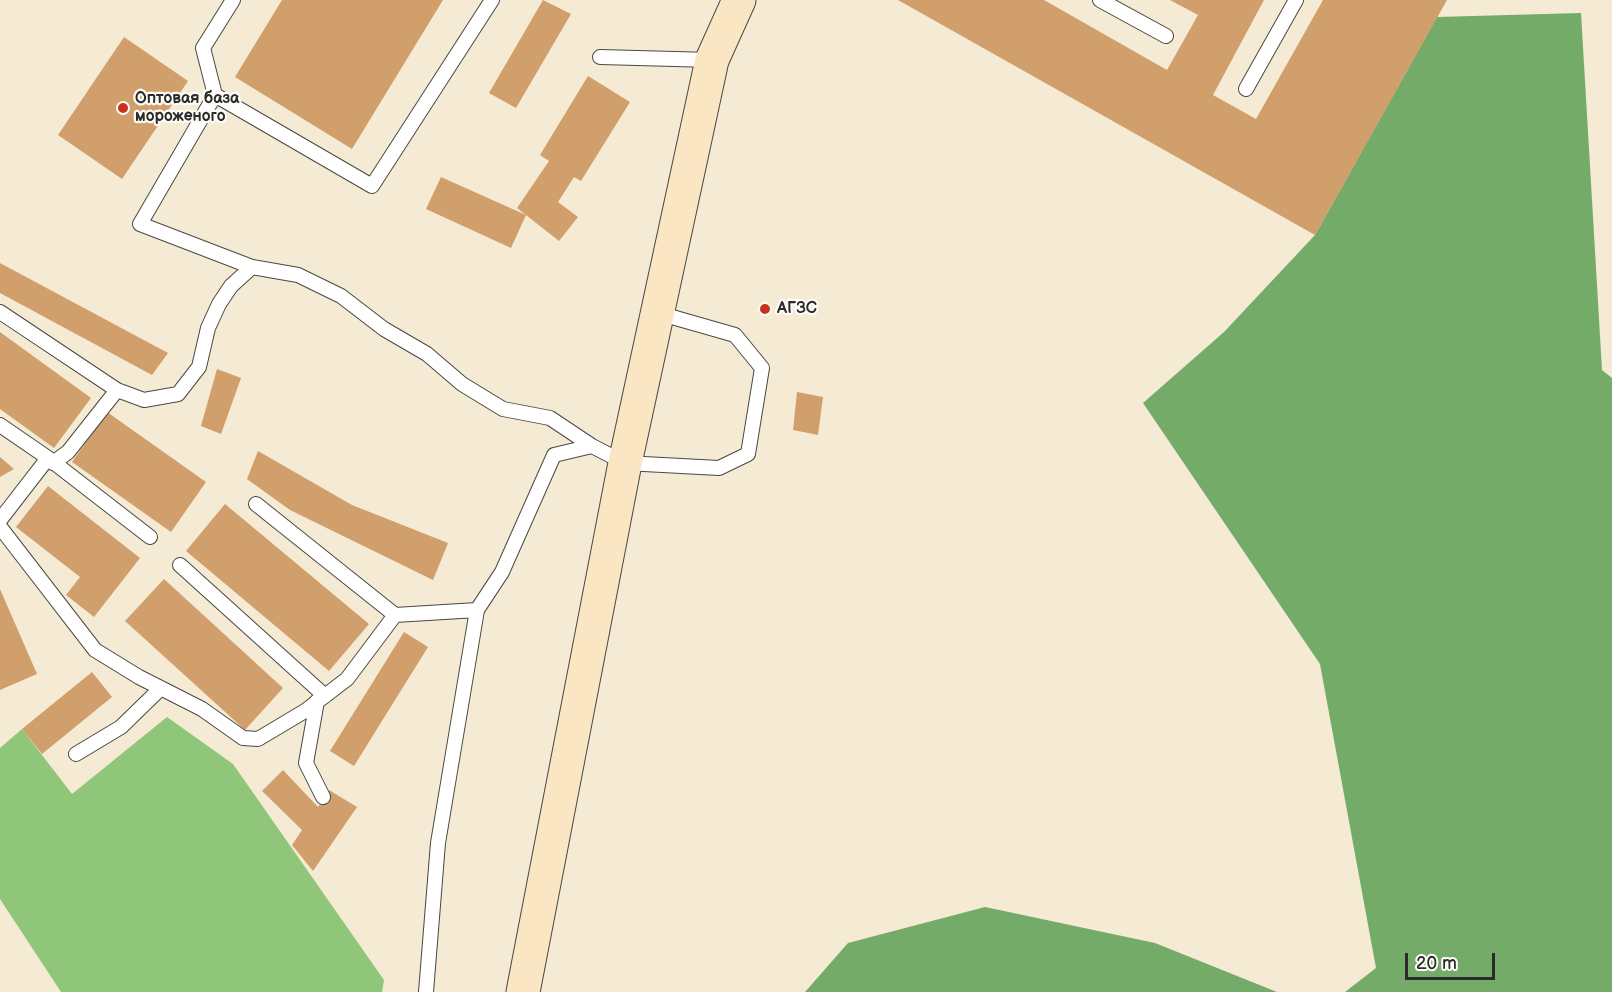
<!DOCTYPE html>
<html>
<head>
<meta charset="utf-8">
<style>
	body { margin:0 }
	#map { position:relative; width:1612px; height:992px; overflow:hidden; background:#f5ead4; font-family:"Balsamiq Sans",sans-serif }
	canvas { display:block }
	.scale { position:absolute; left:1405px; top:953px; width:90px; height:27px; box-sizing:border-box; border:3px solid #2b2b2b; border-top:0; padding-left:8px; font-size:18px; line-height:21px; white-space:nowrap; color:#2b2b2b; -webkit-text-stroke:4px #fdfcf7; paint-order:stroke }
</style>
</head>
<body>
<div id="map">
<canvas width="1612" height="992"></canvas>
<div class="scale">20 m</div>
</div>
<script>
const c = document.querySelector('canvas').getContext('2d');
c.lineJoin = 'round';
function fillPath(path, color) {
  c.fillStyle = color;
  c.fill(path, 'evenodd');
}
function stroke(path, color, width, dash) {
  c.strokeStyle = color;
  c.lineWidth = width;
  c.lineCap = dash ? 'butt' : 'round';
  c.setLineDash(dash || []);
  c.stroke(path);
}
function drawText(font, color, halo, rows, align = 'center') {
  c.font = font + ' "Balsamiq Sans",sans-serif';
  c.lineWidth = 4.5;
  c.setLineDash([]);
  c.textBaseline = 'middle';
  c.strokeStyle = halo;
  c.fillStyle = color;
  for (const [text, x, y, turn = 0] of rows) {
    c.save();
    c.translate(x, y);
    c.rotate((+turn || 0) * Math.PI / 180);
    c.textAlign = isNaN(turn) ? turn : align;
    if (halo) c.strokeText(text, 0, 0);
    c.fillText(text, 0, 0);
    c.restore();
  }
}
fillPath(new Path2D(`
	M 167,717 L 233,764 L 384,980 L 382,992 L 61,992 L 0,899 L 0,748 L 22,729 L 72,794 Z`), '#90c679');
fillPath(new Path2D(`
	M 1581,13 L 1602,370 L 1612,378 L 1612,992 L 1345,992 L 1376,968 L 1320,664 L 1143,403 L 1224,332 L 1315,235 L 1437,17 Z
	M 985,907 L 1155,943 L 1277,992 L 805,992 L 848,943 Z`), '#74ab69');
fillPath(new Path2D(`
	M 282,0 L 443,0 L 352,149 L 235,77 Z
	M 543,0 L 571,14 L 516,108 L 489,93 Z
	M 898,0 L 1044,0 L 1167,70 L 1198,15 L 1170,0 L 1264,0 L 1213,95 L 1256,119 L 1323,0 L 1447,0 L 1315,235 Z
	M 124,37 L 188,81 L 122,179 L 58,135 Z
	M 588,76 L 630,102 L 581,181 L 574,177 L 558,202 L 578,217 L 559,241 L 526,215 L 511,248 L 426,209 L 441,177 L 526,215 L 517,208 L 549,161 L 540,155 Z
	M 0,263 L 168,353 L 152,375 L 0,293 Z
	M 0,332 L 91,398 L 54,448 L 0,409 Z
	M 217,369 L 241,378 L 221,434 L 201,426 Z
	M 797,392 L 823,397 L 818,435 L 793,430 Z
	M 107,412 L 206,482 L 171,532 L 72,462 Z
	M 258,451 L 352,505 L 448,543 L 433,580 L 290,510 L 247,479 Z
	M 0,457 L 14,469 L 0,477 Z
	M 48,486 L 140,558 L 94,617 L 66,595 L 80,577 L 16,527 Z
	M 225,504 L 369,624 L 329,671 L 186,551 Z
	M 164,579 L 283,688 L 245,730 L 125,621 Z
	M 0,589 L 37,674 L 0,690 Z
	M 404,632 L 428,647 L 354,766 L 330,751 Z
	M 92,672 L 112,697 L 42,754 L 22,729 Z
	M 283,770 L 318,807 L 329,790 L 357,807 L 313,871 L 292,845 L 302,830 L 262,791 Z`), '#d19f6b');
const lane = new Path2D(`
	M 492,0 L 372,186 L 215,95 L 140,224 L 252,267 L 298,275 L 341,296 L 384,329 L 427,354 L 462,384 L 503,409 L 550,418 L 592,446 L 625,463 L 719,468 L 748,454 L 762,368 L 735,335 L 658,313
	M 1100,0 L 1166,36
	M 600,57 L 712,60
	M 1246,89 L 1296,0
	M 215,95 L 203,48 L 233,0
	M 0,312 L 117,390 L 68,452 L 53,463
	M 117,390 L 144,400 L 178,394 L 199,367 L 208,328 L 219,304 L 231,286 L 252,267
	M 0,425 L 48,458 L 0,520
	M 48,458 L 150,537
	M 256,504 L 395,615 L 477,610 L 502,572 L 554,455 L 592,446
	M 0,527 L 95,650 L 139,677 L 202,709 L 243,738 L 258,739 L 305,711 L 347,679 L 395,615
	M 180,565 L 325,696
	M 317,701 L 306,763 L 323,797
	M 76,754 L 121,727 L 161,688
	M 426,992 L 438,843 L 477,610`);
const secondary = new Path2D(`
	M 523,992 L 625,463 L 712,60 L 739,0`);
stroke(lane, '#494844', 16);
stroke(secondary, '#494844', 35);
stroke(lane, '#fff', 14);
stroke(secondary, '#fbe6c4', 33);
for (const [x, y, r, color] of [
	[123,108,6,"#c8321e"],
	[765,309,6,"#c8321e"]
]) {
  const dot = new Path2D();
  dot.arc(x, y, r, 0, 2 * Math.PI);
  c.fillStyle = color;
  c.fill(dot);
  stroke(dot, '#fdfcf7', 2);
}
drawText('bold 16px', '#2b2b2b', '#fdfcf7', [
	["Оптовая база",135,99],
	["мороженого",135,117],
	["АГЗС",777,309]
], 'left');
</script>
</body>
</html>
